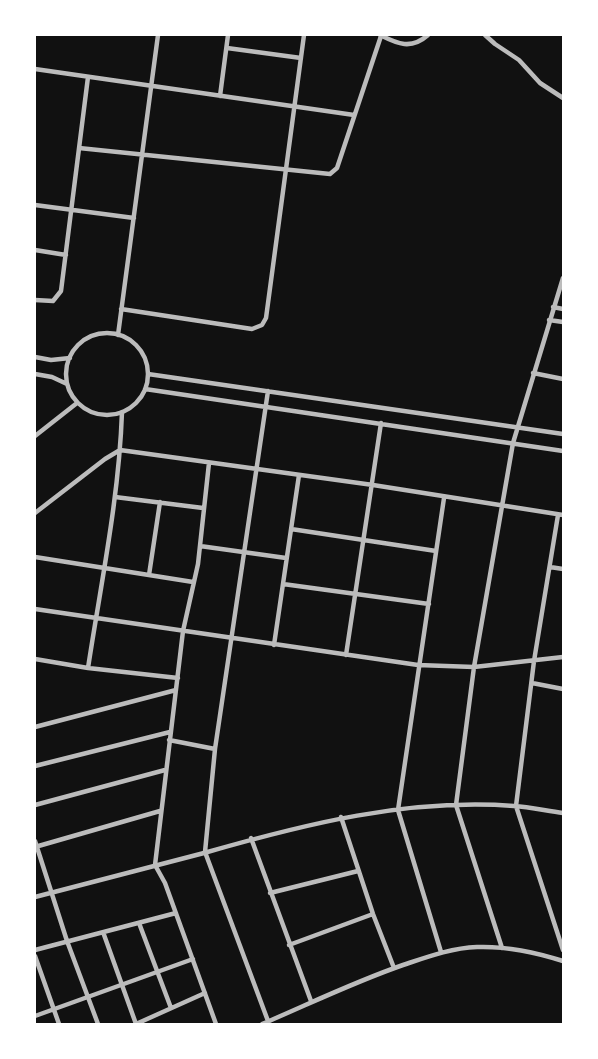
<!DOCTYPE html>
<html>
<head>
<meta charset="utf-8">
<style>
	body { margin:0 }
	#map { position:relative; width:598px; height:1059px; overflow:hidden; background:#111; font-family:"Public Sans",sans-serif }
	canvas { display:block }
	.frame { position:absolute; inset:0; border:36px solid #fff; pointer-events:none }
</style>
</head>
<body>
<div id="map">
<canvas width="598" height="1059"></canvas>
<div class="frame"></div>
</div>
<script>
const c = document.querySelector('canvas').getContext('2d');
c.lineJoin = 'round';
function stroke(path, color, width, dash) {
  c.strokeStyle = color;
  c.lineWidth = width;
  c.lineCap = dash ? 'butt' : 'round';
  c.setLineDash(dash || []);
  c.stroke(path);
}
stroke(new Path2D(`
	M 380,35 C 398,44 411,50 428,35
	M 485,35 L 495,44 L 519,60 L 540,83 L 563,98
	M 227,48 L 301,58
	M 35,69 L 354,115
	M 220,96 L 228,35
	M 79,148 L 330,174 L 337,168 L 381,36
	M 35,205 L 134,218
	M 35,250 L 66,255
	M 35,300 L 53,301 L 61,291 L 88,77
	M 553,307 L 563,309
	M 121,309 L 252,329 L 262,325 L 266,318 L 304,35
	M 549,320 L 563,322
	M66 374a41 41 0 1 1 82 0a41 41 0 1 1-82 0Z
	M 118,335 L 158,35
	M 35,357 L 51,360 L 70,358
	M 533,373 L 563,379
	M 35,374 L 52,377 L 67,384
	M 148,374 L 563,434
	M 145,389 L 563,451
	M 268,391 L 215,749 L 205,852 L 268,1021
	M 35,436 L 77,403
	M 209,463 L 198,564 L 183,631 L 155,865 L 165,883 L 216,1024
	M 115,497 L 203,508
	M 35,513 L 105,459 L 120,450 L 373,485 L 563,515
	M 558,515 L 534,661 L 516,806 L 563,950
	M 291,529 L 436,551
	M 200,546 L 286,558
	M 35,557 L 193,582
	M 550,567 L 563,569
	M 149,575 L 160,502
	M 283,584 L 429,604
	M 35,609 L 418,665 L 474,667 L 563,657
	M 274,645 L 299,475
	M 346,655 L 381,423
	M 35,659 L 88,668 L 178,678
	M 88,668 C 101,583 119,498 122,412
	M 532,683 L 563,689
	M 35,727 L 176,690
	M 169,740 L 215,749
	M 35,766 L 170,732
	M 35,805 L 165,770
	M 341,817 L 373,914 L 394,968
	M 251,838 L 311,1001
	M 35,841 L 67,941 L 98,1024
	M 35,847 L 160,811
	M 270,893 L 358,871
	M 35,897 C 91,882 148,868 204,853 C 305,824 408,798 514,806 C 530,807 547,811 563,813
	M 139,923 L 171,1008
	M 103,932 L 136,1024
	M 289,945 L 373,914
	M 502,948 L 456,805 L 474,667 L 513,443 L 563,278
	M 35,950 L 176,913
	M 441,952 L 398,810 L 444,498
	M 35,956 L 59,1024
	M 35,1016 L 193,959
	M 136,1024 L 205,993
	M 262,1024 C 309,1004 354,982 403,965 C 427,957 451,948 477,947 C 506,946 535,952 563,961`), '#bcbcbc', 4.5);
</script>
</body>
</html>
